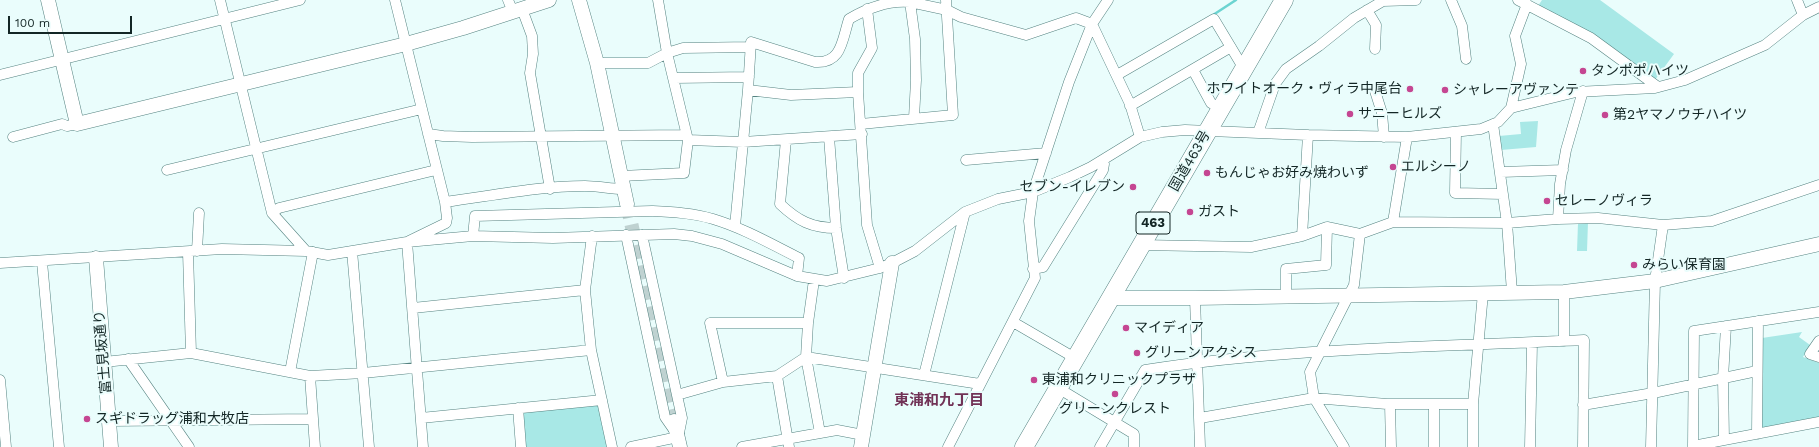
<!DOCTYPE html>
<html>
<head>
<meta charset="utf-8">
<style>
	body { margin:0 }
	#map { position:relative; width:1819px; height:447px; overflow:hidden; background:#eafdfc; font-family:"Work Sans",sans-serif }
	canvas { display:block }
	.scale { position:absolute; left:8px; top:16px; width:124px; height:18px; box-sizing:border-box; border:2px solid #132625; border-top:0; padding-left:5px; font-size:12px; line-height:14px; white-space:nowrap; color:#132625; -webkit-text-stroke:3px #eafdfc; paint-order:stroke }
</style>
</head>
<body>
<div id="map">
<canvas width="1819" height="447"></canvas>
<div class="scale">100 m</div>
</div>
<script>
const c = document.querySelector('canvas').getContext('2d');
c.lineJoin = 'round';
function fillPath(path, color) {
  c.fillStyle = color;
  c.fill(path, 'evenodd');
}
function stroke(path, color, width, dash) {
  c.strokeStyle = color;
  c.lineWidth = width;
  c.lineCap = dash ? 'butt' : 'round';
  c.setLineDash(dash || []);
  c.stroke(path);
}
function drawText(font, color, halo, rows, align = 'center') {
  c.font = font + ' "Work Sans","Noto Sans JP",sans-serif';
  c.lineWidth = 4;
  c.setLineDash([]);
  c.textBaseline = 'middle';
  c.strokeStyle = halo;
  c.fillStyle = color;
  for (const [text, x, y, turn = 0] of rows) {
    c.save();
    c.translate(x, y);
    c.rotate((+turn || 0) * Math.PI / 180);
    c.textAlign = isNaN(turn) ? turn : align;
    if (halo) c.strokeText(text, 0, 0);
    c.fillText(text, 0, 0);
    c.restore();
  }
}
fillPath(new Path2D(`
	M 1542,0 L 1600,0 L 1674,54 L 1655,80 L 1538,6 Z
	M 1538,121 L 1536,147 L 1501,150 L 1499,136 L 1521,134 L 1520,122 Z
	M 1588,222 L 1587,251 L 1577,251 L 1578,223 Z
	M 1802,332 L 1799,337 L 1810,345 L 1803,357 L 1819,363 L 1819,419 L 1763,429 L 1761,427 L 1762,338 Z
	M 596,403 L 600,406 L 608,447 L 526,447 L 522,415 L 524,411 Z`), '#a8e8e6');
stroke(new Path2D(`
	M 1213,15 L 1236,0`), '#6cd4d1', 2.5);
stroke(new Path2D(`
	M 627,204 L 674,421`), '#bfd2d1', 14, [14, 7]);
const street = new Path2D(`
	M 220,0 L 272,213 L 306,251
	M 395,0 L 445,202 L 447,218 L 446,223 L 407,242 L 423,447
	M 508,0 L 513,12
	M 1451,0 L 1462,26 L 1466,59
	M 1518,0 L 1591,38 L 1658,87
	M 1797,0 L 1803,15
	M 522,9 L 532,36 L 533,54 L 530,73 L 550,189
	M 867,9 L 872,48 L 858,73 L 858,92 L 867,225 L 880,268
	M 1367,10 L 1376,25 L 1375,49
	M 597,63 L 648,63 L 667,53 L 683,48 L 751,47
	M 1193,70 L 1211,103 L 1221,109
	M 0,75 L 300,0
	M 1117,75 L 1214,19 L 1244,69
	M 674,78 L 749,77
	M 748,90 L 791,95 L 858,92
	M 1375,91 L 1382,113 L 1384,137
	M 1583,91 L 1566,150 L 1560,184 L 1558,219 L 1598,218 L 1663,225 L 1712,221 L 1819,185
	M 1130,106 L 1231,47
	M 1511,108 L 1576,92 L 1655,88 L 1685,80 L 1765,45 L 1803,15 L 1819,7
	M 914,118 L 916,80 L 915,39 L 910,2 L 947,10 L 961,17 L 1026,35 L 1076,18 L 1092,24 L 1130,104 L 1140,137
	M 861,124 L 953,115 L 946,0
	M 1493,124 L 1507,223 L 1512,292
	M 1456,132 L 1455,193 L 1503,194
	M 1258,133 L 1275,84 L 1286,69 L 1319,46 L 1354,18 L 1383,1 L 1416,0
	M 428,134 L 443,136 L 472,137 L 686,135
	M 13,137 L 62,124 L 67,126 L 77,124
	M 829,137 L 836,228 L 844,278
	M 688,140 L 743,142 L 862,134
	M 786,140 L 780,204 C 798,221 812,228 836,228
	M 966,160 L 1046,153
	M 167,170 L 422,109
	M 1501,172 L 1563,170
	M 621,176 L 684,173 L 688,140 L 667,53 L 658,0
	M 445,202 C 491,196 539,186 585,186 C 598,186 611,189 624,189
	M 272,213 L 279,208 L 436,170
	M 1393,222 L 1407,137
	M 735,226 L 748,90 L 751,42 L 815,62 C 842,64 842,40 849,19 C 866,9 889,0 910,2
	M 626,235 L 665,417 L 674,430
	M 642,235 L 682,418 L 679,433
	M 473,236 L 475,216 L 652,211 C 672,212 693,213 713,219 C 743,228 771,244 799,258 L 797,276
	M 592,236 L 585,290 L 591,350 L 612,447
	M 1302,236 L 1308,135
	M 1140,245 L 1251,247 L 1302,236 L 1327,227 L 1360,234 L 1393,222 L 1507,223 L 1558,219
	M 197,251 L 199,213
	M 352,251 L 369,447
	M 188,252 L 191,353
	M 42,262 L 59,447
	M 0,263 L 222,249 L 306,251 L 328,255 L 407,242 L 473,236 L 553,238 L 674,234 L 692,236 L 722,244 L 797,276 L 827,281 L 880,268 L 892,263 L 915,251 L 965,212 L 998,199 L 1033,192 L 1070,177 L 1091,167 L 1140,137 L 1162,132 L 1185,130 L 1308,135 L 1407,137 L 1481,129 L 1498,122 L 1511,108 L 1521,64 L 1515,36 L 1527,4
	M 1033,269 L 1043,267 L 1103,170 L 1104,164 L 1103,160
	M 814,280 L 808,323 L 806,357 L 820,433
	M 1564,292 L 1564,341
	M 1286,296 L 1286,269 L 1326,265 L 1327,227
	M 1195,298 L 1200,447
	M 413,308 L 585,290
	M 1819,312 L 1694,331 L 1693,446 L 1819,422
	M 1013,322 L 1075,358
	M 1819,341 L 1810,354 L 1819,357
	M 128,359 L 189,447
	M 104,362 L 191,353 L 310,376 L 363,373 L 591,350
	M 290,372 L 313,252
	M 924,375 L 965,212
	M 310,376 L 315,447
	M 777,376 L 789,447
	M 0,380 L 6,447
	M 723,382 L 710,323 L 808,323
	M 1058,388 L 1134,434 L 1134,447
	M 677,395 L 723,382 L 777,376 L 806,357 L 980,384
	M 1390,404 L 1391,447
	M 1434,404 L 1434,447
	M 1583,405 L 1653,393 L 1757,371
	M 518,408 L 521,447
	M 421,418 L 602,400
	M 1200,418 L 1314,398 L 1387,404 L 1473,404
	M 109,421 L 313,419
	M 1757,434 L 1758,321
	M 1724,440 L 1723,378 L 1726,326
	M 631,447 L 678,437
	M 742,447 L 837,430 L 863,435
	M 948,447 L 1035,278 L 1029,221 L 1033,192 L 1069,82 L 1092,24 L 1108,0
	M 1100,447 L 1145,370 C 1290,347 1437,347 1584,340 L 1583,447
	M 1344,447 L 1314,398 L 1310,372 L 1354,285 L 1360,234
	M 1473,447 L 1473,404 L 1483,293
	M 1530,447 L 1532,343
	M 1651,447 L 1655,281 L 1663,225`);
const secondary = new Path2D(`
	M 48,0 L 77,124 L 406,44 L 463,28 L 549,0
	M 579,0 L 597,63 L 627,204
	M 96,258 L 111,447
	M 1110,298 L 1195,298 L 1564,292 L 1655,281 L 1819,244
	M 674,421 L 680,447
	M 861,447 L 892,263`);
const highway = new Path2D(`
	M 1024,447 L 1284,0`);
stroke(street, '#558381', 11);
stroke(secondary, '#558381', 15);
stroke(highway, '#558381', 19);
stroke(street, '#fff', 10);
stroke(secondary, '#fff', 14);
stroke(highway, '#fff', 18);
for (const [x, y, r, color] of [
	[1583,71,4,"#c54692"],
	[1410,89,4,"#c54692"],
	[1445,90,4,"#c54692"],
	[1350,114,4,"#c54692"],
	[1605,115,4,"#c54692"],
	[1393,167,4,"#c54692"],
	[1207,173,4,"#c54692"],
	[1133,187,4,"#c54692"],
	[1547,201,4,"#c54692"],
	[1190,212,4,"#c54692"],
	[1634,265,4,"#c54692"],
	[1126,328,4,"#c54692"],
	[1137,353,4,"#c54692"],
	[1034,380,4,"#c54692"],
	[1115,394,4,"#c54692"],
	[87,419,4,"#c54692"]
]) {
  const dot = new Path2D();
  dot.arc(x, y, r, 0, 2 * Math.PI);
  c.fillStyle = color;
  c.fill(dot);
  stroke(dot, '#eafdfc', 1.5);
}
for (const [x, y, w] of [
	[1153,223,34]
]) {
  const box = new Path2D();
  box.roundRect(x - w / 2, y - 11, w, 22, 3);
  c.fillStyle = '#eafdfc';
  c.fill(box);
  stroke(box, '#132625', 1);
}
drawText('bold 13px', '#132625', null, [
	["463",1153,223]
]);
drawText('14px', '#132625', '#eafdfc', [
	["タンポポハイツ",1591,71],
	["ホワイトオーク・ヴィラ中尾台",1402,89,"right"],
	["シャレーアヴァンテ",1453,90],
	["サニーヒルズ",1358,114],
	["第2ヤマノウチハイツ",1613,115],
	["エルシーノ",1401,167],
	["もんじゃお好み焼わいず",1215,173],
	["セブン-イレブン",1125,187,"right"],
	["セレーノヴィラ",1555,201],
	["ガスト",1198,212],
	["みらい保育園",1642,265],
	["マイディア",1134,328],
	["グリーンアクシス",1145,353],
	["東浦和クリニックプラザ",1042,380],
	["グリーンクレスト",1115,409,"center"],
	["スギドラッグ浦和大牧店",95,419]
], 'left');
drawText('14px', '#132625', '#eafdfc', [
	["国道463号",1190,161,-60],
	["富士見坂通り",103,352,-95]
]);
drawText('bold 15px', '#713256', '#eafdfc', [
	["東浦和九丁目",939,401]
]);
</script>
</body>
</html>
